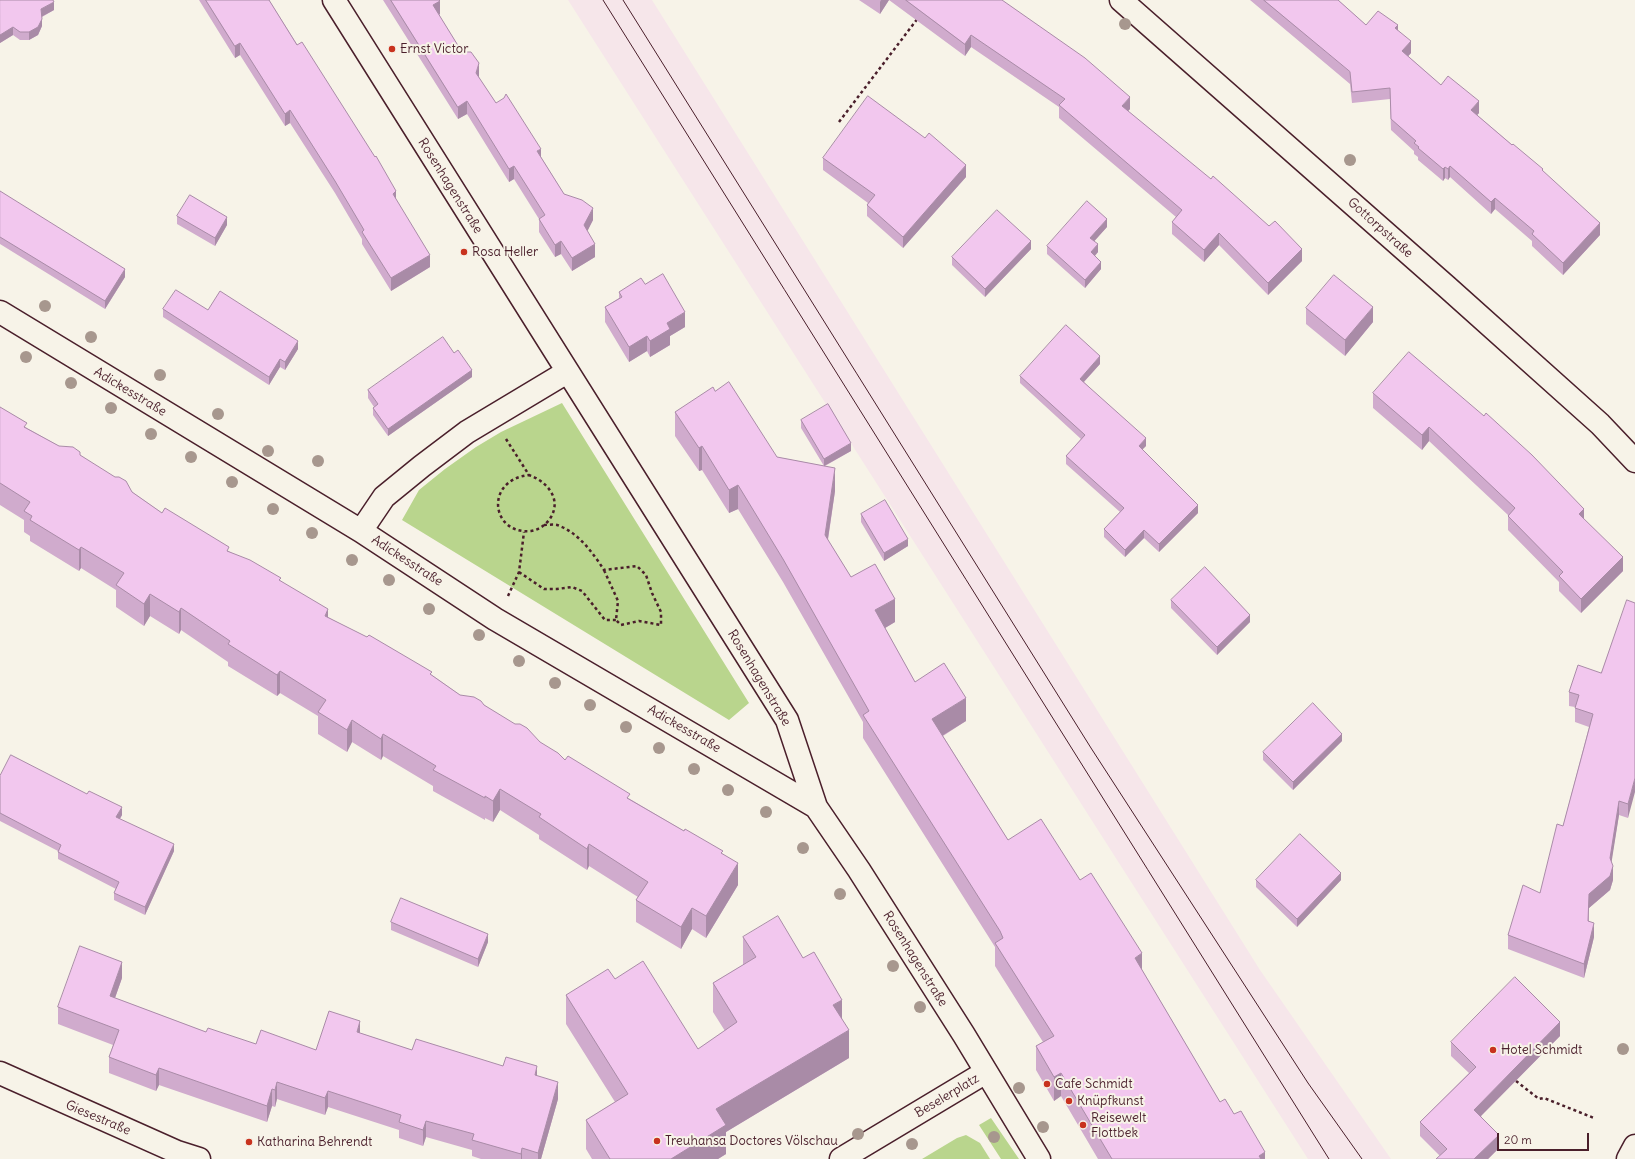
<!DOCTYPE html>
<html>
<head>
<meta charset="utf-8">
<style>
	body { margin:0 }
	#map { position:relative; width:1635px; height:1159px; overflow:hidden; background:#f7f3e8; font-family:Delius,sans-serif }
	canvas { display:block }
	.scale { position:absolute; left:1497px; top:1133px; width:92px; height:18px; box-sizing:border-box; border:2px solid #4a1f2b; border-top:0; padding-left:5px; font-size:12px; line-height:14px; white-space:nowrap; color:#4a1f2b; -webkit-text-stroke:3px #f7f3e8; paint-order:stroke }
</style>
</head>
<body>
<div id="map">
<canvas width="1635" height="1159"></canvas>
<div class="scale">20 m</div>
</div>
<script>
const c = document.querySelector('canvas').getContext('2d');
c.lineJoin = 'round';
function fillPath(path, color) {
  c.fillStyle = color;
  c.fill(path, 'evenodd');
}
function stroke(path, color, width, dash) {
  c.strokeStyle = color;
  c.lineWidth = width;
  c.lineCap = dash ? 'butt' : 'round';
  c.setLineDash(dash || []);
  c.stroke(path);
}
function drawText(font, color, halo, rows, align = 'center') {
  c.font = font + ' Delius,sans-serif';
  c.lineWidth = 4;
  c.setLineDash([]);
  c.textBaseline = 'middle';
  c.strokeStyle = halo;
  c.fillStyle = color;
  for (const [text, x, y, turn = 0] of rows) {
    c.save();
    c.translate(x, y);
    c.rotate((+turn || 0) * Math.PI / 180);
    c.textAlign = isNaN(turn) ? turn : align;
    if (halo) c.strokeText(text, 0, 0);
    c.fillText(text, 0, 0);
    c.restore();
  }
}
fillPath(new Path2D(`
	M 568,0 L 652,0 L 1260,970 L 1391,1159 L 1308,1159 Z`), '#f6e6ea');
fillPath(new Path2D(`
	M 562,403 L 749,703 L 729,720 L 402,520 L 419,490 L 445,469 L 476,447 L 501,432 Z
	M 991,1118 L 1019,1159 L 1001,1159 L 979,1125 Z
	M 966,1135 L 980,1143 L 990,1159 L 922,1159 L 957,1138 Z`), '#b9d58d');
const street = new Path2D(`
	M 334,0 L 787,720 L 816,807 L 859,870 L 964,1035 L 1039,1159
	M 1121,0 L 1447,287 L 1600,424 L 1635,461
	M 0,312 L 361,531 L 495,619 L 816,807
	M 361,531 L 384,497 L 422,466 L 467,432 L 567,372
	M 0,1073 L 177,1152 L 199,1159
	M 841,1159 L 986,1072`);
const secondary = new Path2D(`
	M 1628,1159 L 1635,1146`);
stroke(street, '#4a1f2b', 25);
stroke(secondary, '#4a1f2b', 25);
stroke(new Path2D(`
	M 839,122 L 918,18
	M 506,439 L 529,475 C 546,481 562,498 551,517 C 547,524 539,530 531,531 C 491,535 484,480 529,475
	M 544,525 C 548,525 553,524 557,525 C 578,532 593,553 604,570 L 637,566 L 646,575 L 652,593 L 661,612 L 661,625 L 639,621 L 621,625 L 616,620 L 618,601 L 604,570
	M 519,572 L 544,589 L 557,589 L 572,587 L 582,591 L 605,620 L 616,620
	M 508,596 L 519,572 L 524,532
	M 1516,1081 L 1539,1099 L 1544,1098 L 1594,1118`), '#4a1f2b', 2.5, [3, 3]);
stroke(street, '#f7f3e8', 22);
stroke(secondary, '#f7f3e8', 22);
stroke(new Path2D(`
	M 603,0 L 1329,1159
	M 623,0 L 1091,748 L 1308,1083 L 1362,1159`), '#4a1f2b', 1);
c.fillStyle = '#a7978e';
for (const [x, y] of [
	[1125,24],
	[1350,160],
	[45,306],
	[91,337],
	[26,357],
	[160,375],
	[71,383],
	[111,408],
	[218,414],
	[151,434],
	[268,451],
	[191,457],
	[318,461],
	[232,482],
	[273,509],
	[312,533],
	[352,560],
	[389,580],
	[429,609],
	[479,635],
	[519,661],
	[555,683],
	[590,705],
	[626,727],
	[659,748],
	[694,769],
	[728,790],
	[766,812],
	[803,848],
	[840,894],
	[893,966],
	[920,1007],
	[1623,1049],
	[1019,1088],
	[1043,1127],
	[858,1134],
	[994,1137],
	[912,1144]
]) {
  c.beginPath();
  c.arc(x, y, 6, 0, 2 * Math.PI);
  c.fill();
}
fillPath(new Path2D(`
	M 0,0 L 54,10 L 42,17 L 42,26 L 38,35 L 29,40 L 20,40 L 13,35 L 0,43 Z
	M 199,0 L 269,0 L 396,200 L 430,267 L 391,291 L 362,244 L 362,239 L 335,193 L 290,123 L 285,126 L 240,55 L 235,58 Z
	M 383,0 L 439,0 L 440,14 L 439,15 L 462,52 L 479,76 L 478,77 L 496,103 L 541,157 L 564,194 L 593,220 L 587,231 L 595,257 L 572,271 L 561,254 L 555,257 L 539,232 L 539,219 L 514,179 L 509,182 L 467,114 L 458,119 Z
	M 859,0 L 1002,0 L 1130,109 L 1128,111 L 1302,261 L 1268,295 L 1219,245 L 1204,262 L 1172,234 L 1172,222 L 1176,217 L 1059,118 L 1059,107 L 971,47 L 965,56 L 889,0 L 880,14 Z
	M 1250,0 L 1338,0 L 1366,25 L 1398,30 L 1411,53 L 1408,56 L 1441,85 L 1479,113 L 1477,115 L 1543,171 L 1600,235 L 1563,275 L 1532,246 L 1532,241 L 1495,209 L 1491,214 L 1450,177 L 1448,180 L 1445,178 L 1443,181 L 1418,160 L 1418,157 L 1414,154 L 1414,151 L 1391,130 L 1390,99 L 1352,103 L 1350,84 Z
	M 823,158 L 966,177 L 903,248 L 867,216 L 867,205 L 868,203 L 823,170 Z
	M 0,191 L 125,277 L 105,309 L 0,244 Z
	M 177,216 L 227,225 L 215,246 L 177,224 Z
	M 1107,227 L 1094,241 L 1098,252 L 1095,256 L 1101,269 L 1085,288 L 1047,254 L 1047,246 Z
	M 1031,249 L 985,297 L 952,265 L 952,257 Z
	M 645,284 L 685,327 L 670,336 L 670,345 L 650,357 L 647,351 L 629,362 L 605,322 L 605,307 L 619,298 L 619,292 Z
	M 1306,308 L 1373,322 L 1345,356 L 1306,324 Z
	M 163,309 L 208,310 L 298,349 L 285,370 L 280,367 L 269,385 L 163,317 Z
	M 454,353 L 472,377 L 388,436 L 373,415 L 373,408 L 374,407 L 368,398 L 368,390 Z
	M 1100,364 L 1084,382 L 1146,446 L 1142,449 L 1198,513 L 1159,552 L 1144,538 L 1125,557 L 1104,537 L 1104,529 L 1120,512 L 1066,464 L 1066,456 L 1081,439 L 1020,383 L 1020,376 Z
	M 715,391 L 777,457 L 824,466 L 801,428 L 801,420 L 851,451 L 825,466 L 835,491 L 828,540 L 851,577 L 895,622 L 885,628 L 915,682 L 966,721 L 943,736 L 1008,840 L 1080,880 L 1142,970 L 1220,1102 L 1234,1114 L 1265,1159 L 1098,1159 L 1061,1096 L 1054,1101 L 1036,1070 L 1036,1046 L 1043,1042 L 995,966 L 995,947 L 863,738 L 863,722 L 783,582 L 738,509 L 729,513 L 702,470 L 699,471 L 675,436 L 675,412 Z
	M 1373,393 L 1584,520 L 1623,571 L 1581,613 L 1559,591 L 1559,582 L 1508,530 L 1508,515 L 1429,441 L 1422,450 L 1373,408 Z
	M 0,407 L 27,428 L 59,446 L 80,455 L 162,513 L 281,581 L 328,617 L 432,675 L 460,695 L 484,705 L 565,760 L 630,799 L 723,854 L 738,885 L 706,938 L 692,929 L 681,949 L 636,922 L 636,900 L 638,897 L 589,866 L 587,870 L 539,839 L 539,835 L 500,810 L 493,822 L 485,818 L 485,820 L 433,791 L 433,786 L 383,756 L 381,760 L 352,742 L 347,752 L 318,734 L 318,716 L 280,693 L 277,696 L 228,666 L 228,662 L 181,630 L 179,634 L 150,616 L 144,626 L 116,607 L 116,590 L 81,568 L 79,571 L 30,541 L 30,536 L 24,532 L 24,520 L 0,505 Z
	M 861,514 L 908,546 L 884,561 L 861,522 Z
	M 1171,600 L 1250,622 L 1217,655 L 1171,608 Z
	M 1635,603 L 1628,818 L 1619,815 L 1611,862 L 1613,880 L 1610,890 L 1589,908 L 1589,921 L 1594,937 L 1584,978 L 1508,949 L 1508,935 L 1540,893 L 1563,826 L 1589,727 L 1575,722 L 1575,707 L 1569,706 L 1569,692 L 1601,673 Z
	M 1342,741 L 1293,790 L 1263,760 L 1263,752 Z
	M 0,776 L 122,815 L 120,819 L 174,851 L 145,915 L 114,900 L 114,893 L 116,889 L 58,859 L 58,851 L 0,821 Z
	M 1256,880 L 1341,880 L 1297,927 L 1256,887 Z
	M 391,922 L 488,942 L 478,967 L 391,930 Z
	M 743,937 L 803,958 L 842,1018 L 849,1058 L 726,1132 L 726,1154 L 718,1159 L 592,1159 L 586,1149 L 586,1120 L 615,1102 L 566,1024 L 566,995 L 615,979 L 698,1049 L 725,1031 L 713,1012 L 713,983 L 743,965 Z
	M 122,978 L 115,998 L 206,1032 L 256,1044 L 316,1050 L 360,1033 L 412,1050 L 503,1066 L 537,1076 L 558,1099 L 541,1159 L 481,1159 L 472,1156 L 472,1150 L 426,1137 L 423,1146 L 399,1138 L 399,1130 L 328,1107 L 325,1115 L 277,1099 L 275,1107 L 272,1106 L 267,1122 L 159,1085 L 156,1091 L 109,1073 L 109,1057 L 113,1045 L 58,1024 L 58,1007 Z
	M 1560,1036 L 1481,1116 L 1499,1148 L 1488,1159 L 1436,1159 L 1440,1156 L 1420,1136 L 1420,1122 L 1469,1073 L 1451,1056 L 1451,1042 Z`), '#d0abcd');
fillPath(new Path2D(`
	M 881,0 L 889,0 L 880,14 L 880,2 Z
	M 440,1 L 440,14 L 433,18 L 433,5 Z
	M 54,2 L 54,10 L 41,17 L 41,9 Z
	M 42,19 L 42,26 L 38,35 L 29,40 L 29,32 Z
	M 1398,25 L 1398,36 L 1395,28 Z
	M 13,27 L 13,35 L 0,43 L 0,35 Z
	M 971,35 L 971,47 L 965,56 L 965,44 Z
	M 1411,41 L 1411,53 L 1402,63 L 1402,51 Z
	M 240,43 L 240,55 L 235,58 L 235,46 Z
	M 479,63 L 479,76 L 476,85 L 476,73 Z
	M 1130,97 L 1130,109 L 1122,118 L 1122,106 Z
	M 467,101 L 467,114 L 458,119 L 458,107 Z
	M 1479,101 L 1479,113 L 1471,122 L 1471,110 Z
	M 290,110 L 290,123 L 285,126 L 285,114 Z
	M 541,149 L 541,162 L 537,151 Z
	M 966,165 L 966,177 L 903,248 L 903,237 Z
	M 514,166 L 514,179 L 509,182 L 509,169 Z
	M 1450,166 L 1450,177 L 1448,180 L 1448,169 Z
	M 1445,167 L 1445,178 L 1443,181 L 1443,169 Z
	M 396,191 L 396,204 L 393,194 Z
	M 1495,198 L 1495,209 L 1491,214 L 1491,202 Z
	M 593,208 L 593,220 L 584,238 L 584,225 Z
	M 227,217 L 227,225 L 215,246 L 215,238 Z
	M 1107,219 L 1107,227 L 1090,246 L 1090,238 Z
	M 1600,223 L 1600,235 L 1563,275 L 1563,263 Z
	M 1219,233 L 1219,245 L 1204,262 L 1204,250 Z
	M 561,241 L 561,254 L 555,257 L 555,245 Z
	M 1031,241 L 1031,249 L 985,297 L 985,289 Z
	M 595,244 L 595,257 L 572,271 L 572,258 Z
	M 1098,244 L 1098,252 L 1091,260 L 1091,252 Z
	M 1302,249 L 1302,261 L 1268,295 L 1268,283 Z
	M 430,255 L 430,267 L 391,291 L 391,278 Z
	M 1101,262 L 1101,269 L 1085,288 L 1085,280 Z
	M 125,269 L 125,277 L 105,309 L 105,301 Z
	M 1373,307 L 1373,322 L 1345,356 L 1345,340 Z
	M 685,312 L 685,327 L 670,336 L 670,345 L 650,357 L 650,341 L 667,323 Z
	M 647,336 L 647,351 L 629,362 L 629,347 Z
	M 298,341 L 298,349 L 285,370 L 285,362 Z
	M 1100,356 L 1100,364 L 1080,386 L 1080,379 Z
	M 280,359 L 280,367 L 269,385 L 269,377 Z
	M 472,370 L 472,377 L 388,436 L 388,429 Z
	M 1429,427 L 1429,441 L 1422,450 L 1422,435 Z
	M 1146,438 L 1146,446 L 1139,453 L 1139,446 Z
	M 851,443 L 851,451 L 824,466 L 824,459 Z
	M 702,446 L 702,470 L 699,471 L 699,448 Z
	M 835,468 L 835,491 L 825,558 L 825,535 Z
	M 738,485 L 738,509 L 729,513 L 729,490 Z
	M 1198,505 L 1198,513 L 1159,552 L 1159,544 Z
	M 1584,509 L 1584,523 L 1579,514 Z
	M 1144,530 L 1144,538 L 1125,557 L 1125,550 Z
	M 908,539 L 908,546 L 884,561 L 884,553 Z
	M 81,547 L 81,568 L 79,571 L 79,550 Z
	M 1623,557 L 1623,571 L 1581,613 L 1581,599 Z
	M 150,594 L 150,616 L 144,626 L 144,604 Z
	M 895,599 L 895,622 L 875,634 L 875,610 Z
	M 181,608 L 181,630 L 179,634 L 179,612 Z
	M 328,609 L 328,630 L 325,616 Z
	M 1250,615 L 1250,622 L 1217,655 L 1217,647 Z
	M 280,671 L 280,693 L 277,696 L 277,675 Z
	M 966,698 L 966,721 L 932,742 L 932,719 Z
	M 352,720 L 352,742 L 347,752 L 347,730 Z
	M 383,734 L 383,756 L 381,760 L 381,739 Z
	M 1342,734 L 1342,741 L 1293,790 L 1293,782 Z
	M 1635,778 L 1635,792 L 1628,818 L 1628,804 Z
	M 500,789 L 500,810 L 493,822 L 493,801 Z
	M 1619,801 L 1619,815 L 1610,872 L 1610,858 Z
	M 122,807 L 122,815 L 116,825 L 116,817 Z
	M 174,844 L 174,851 L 145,915 L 145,907 Z
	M 589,844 L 589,866 L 587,870 L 587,849 Z
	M 738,863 L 738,885 L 706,938 L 706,916 Z
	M 1613,866 L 1613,880 L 1610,890 L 1589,908 L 1588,935 L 1589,894 Z
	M 1341,873 L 1341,880 L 1297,927 L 1297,919 Z
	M 692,908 L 692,929 L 681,949 L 681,927 Z
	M 1594,923 L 1594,937 L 1584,978 L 1584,964 Z
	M 488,934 L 488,942 L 478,967 L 478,959 Z
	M 1142,953 L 1142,977 L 1135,958 Z
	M 122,962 L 122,978 L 110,1012 L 110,996 Z
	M 842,1000 L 842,1028 L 833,1005 Z
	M 360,1021 L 360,1038 L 357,1032 Z
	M 1560,1022 L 1560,1036 L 1474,1123 L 1474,1110 Z
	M 849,1030 L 849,1058 L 726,1132 L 726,1154 L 718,1159 L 671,1159 L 716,1109 Z
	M 537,1066 L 537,1083 L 535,1075 Z
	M 159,1068 L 159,1085 L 156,1091 L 156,1075 Z
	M 1061,1073 L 1061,1096 L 1054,1101 L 1054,1077 Z
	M 277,1082 L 277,1099 L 275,1107 L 275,1090 Z
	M 558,1082 L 558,1099 L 541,1159 L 538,1159 L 538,1153 Z
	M 272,1089 L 272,1106 L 267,1122 L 267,1106 Z
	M 328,1091 L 328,1107 L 325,1115 L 325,1098 Z
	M 426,1121 L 426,1137 L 423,1146 L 423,1130 Z
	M 1499,1135 L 1499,1148 L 1488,1159 L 1474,1159 Z
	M 522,1148 L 522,1159 L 521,1159 L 521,1154 Z
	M 1265,1152 L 1265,1159 L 1259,1159 L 1259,1156 Z`), '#a98ba7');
const building = new Path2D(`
	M 0,0 L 53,0 L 54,2 L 41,9 L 42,19 L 38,27 L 29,32 L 20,32 L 13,27 L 0,35 Z
	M 206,0 L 269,0 L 297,45 L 302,42 L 375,157 L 376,156 L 396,191 L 393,194 L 430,255 L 391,278 L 362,232 L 364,230 L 335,181 L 290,110 L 285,114 L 240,43 L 235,46 Z
	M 391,0 L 439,0 L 440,1 L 433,5 L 462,52 L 471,52 L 479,63 L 476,73 L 496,103 L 504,98 L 506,94 L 541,149 L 537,151 L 564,194 L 582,200 L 593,208 L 584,225 L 595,244 L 572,258 L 561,241 L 555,245 L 539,219 L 545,215 L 514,166 L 509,169 L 467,101 L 458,107 Z
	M 906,0 L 1002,0 L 1085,58 L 1130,97 L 1122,106 L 1211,179 L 1213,176 L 1269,226 L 1275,221 L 1302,249 L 1268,283 L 1219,233 L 1204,250 L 1172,222 L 1182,210 L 1059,105 L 1065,99 L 971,35 L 965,44 Z
	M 1264,0 L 1338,0 L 1366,25 L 1378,11 L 1398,25 L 1395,28 L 1411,41 L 1402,51 L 1441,85 L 1448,76 L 1479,101 L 1471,110 L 1512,145 L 1513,144 L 1543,169 L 1542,170 L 1600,223 L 1563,263 L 1532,234 L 1534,231 L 1495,198 L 1491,202 L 1450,166 L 1448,169 L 1445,167 L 1443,169 L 1418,148 L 1419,147 L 1414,143 L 1416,141 L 1391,119 L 1390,88 L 1352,92 L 1350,72 Z
	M 868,96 L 925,138 L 929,133 L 966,165 L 903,237 L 867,205 L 875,195 L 823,158 Z
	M 0,191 L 125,269 L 105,301 L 0,237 Z
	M 190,195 L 227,217 L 215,238 L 177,216 Z
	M 1087,201 L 1107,219 L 1090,238 L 1098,244 L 1091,252 L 1101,262 L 1085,280 L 1047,246 Z
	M 997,210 L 1031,241 L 985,289 L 952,257 Z
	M 663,274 L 685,312 L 667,323 L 670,329 L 650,341 L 647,336 L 629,347 L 605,307 L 622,297 L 619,292 L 641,278 L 645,284 Z
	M 1334,275 L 1373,307 L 1345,340 L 1306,308 Z
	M 176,290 L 208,310 L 220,291 L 298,341 L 285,362 L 280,359 L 269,377 L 163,309 Z
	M 1066,325 L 1100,356 L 1080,379 L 1146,438 L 1139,446 L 1198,505 L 1159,544 L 1144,530 L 1125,550 L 1104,529 L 1124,508 L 1066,456 L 1085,435 L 1020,376 Z
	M 443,337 L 454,353 L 458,350 L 472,370 L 388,429 L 373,408 L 378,404 L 368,390 Z
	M 1409,352 L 1484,416 L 1486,413 L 1532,455 L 1584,509 L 1579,514 L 1623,557 L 1581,599 L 1559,576 L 1563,572 L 1508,516 L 1515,508 L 1429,427 L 1422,435 L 1373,393 Z
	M 729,382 L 777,457 L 835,468 L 825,535 L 851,577 L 875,564 L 895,599 L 875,610 L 915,682 L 944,663 L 966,698 L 932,719 L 1008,840 L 1041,819 L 1080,880 L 1091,873 L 1142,953 L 1135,958 L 1220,1102 L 1225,1099 L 1234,1114 L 1241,1111 L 1265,1152 L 1259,1156 L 1261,1159 L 1112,1159 L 1061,1073 L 1054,1077 L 1036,1046 L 1054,1036 L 995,943 L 1003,938 L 1000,931 L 863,715 L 869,711 L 783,559 L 738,485 L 729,490 L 702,446 L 699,448 L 675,412 L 713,387 L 715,391 Z
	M 828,404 L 851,443 L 824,459 L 801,420 Z
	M 0,407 L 27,423 L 24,427 L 59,446 L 73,447 L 80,452 L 80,455 L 115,477 L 119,477 L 126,481 L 132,492 L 162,513 L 165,508 L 229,547 L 227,551 L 250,560 L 281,578 L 279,580 L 328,609 L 325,616 L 367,637 L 369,635 L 432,672 L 430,674 L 460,695 L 474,697 L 481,701 L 484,705 L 515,724 L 520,724 L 527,728 L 540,742 L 558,753 L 565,760 L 568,756 L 630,794 L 627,798 L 684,831 L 685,829 L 723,851 L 721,853 L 738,863 L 706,916 L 692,908 L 681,927 L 636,900 L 648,882 L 589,844 L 587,849 L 539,817 L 541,814 L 500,789 L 493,801 L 485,796 L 485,798 L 433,770 L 436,766 L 383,734 L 381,739 L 352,720 L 347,730 L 318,712 L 326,700 L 280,671 L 277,675 L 228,644 L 230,641 L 181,608 L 179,612 L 150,594 L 144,604 L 116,585 L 124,573 L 81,547 L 79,550 L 30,520 L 32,516 L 24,511 L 30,502 L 0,483 Z
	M 885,500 L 908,539 L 884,553 L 861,514 Z
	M 1205,567 L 1250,615 L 1217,647 L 1171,600 Z
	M 1627,600 L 1635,603 L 1635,778 L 1628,804 L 1619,801 L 1610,858 L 1613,866 L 1610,876 L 1589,894 L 1588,921 L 1594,923 L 1584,964 L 1508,935 L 1523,885 L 1540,893 L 1557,824 L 1563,826 L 1593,714 L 1575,708 L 1579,695 L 1569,692 L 1578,665 L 1601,673 Z
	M 1313,703 L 1342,734 L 1293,782 L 1263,752 Z
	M 11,755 L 87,794 L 89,791 L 122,807 L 116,817 L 174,844 L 145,907 L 114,893 L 119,882 L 58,852 L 61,845 L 0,813 L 0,776 Z
	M 1300,834 L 1341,873 L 1297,919 L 1256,880 Z
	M 401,898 L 488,934 L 478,959 L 391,922 Z
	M 778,916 L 803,958 L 814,952 L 842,1000 L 833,1005 L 849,1030 L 716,1109 L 726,1125 L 671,1159 L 610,1159 L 586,1120 L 628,1094 L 566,995 L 608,969 L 615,979 L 643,961 L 698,1049 L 737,1022 L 713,983 L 756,957 L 743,937 Z
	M 80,946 L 122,962 L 110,996 L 206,1032 L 208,1028 L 256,1044 L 261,1030 L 316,1050 L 329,1011 L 360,1021 L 357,1032 L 412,1050 L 416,1039 L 503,1066 L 506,1057 L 537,1066 L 535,1075 L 558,1082 L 538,1153 L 522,1148 L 521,1154 L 472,1140 L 474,1134 L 426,1121 L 423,1130 L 399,1122 L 401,1115 L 328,1091 L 325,1098 L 277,1082 L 275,1090 L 272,1089 L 267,1106 L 159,1068 L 156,1075 L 109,1057 L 119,1030 L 58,1007 Z
	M 1515,977 L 1560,1022 L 1474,1110 L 1499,1135 L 1474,1159 L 1436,1159 L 1447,1149 L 1420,1122 L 1476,1067 L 1451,1042 Z`);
fillPath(building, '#f2c7ee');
stroke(building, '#a98ba7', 1);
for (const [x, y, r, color] of [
	[392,49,4,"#c8321e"],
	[464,252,4,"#c8321e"],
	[1493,1050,4,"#c8321e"],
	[1047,1084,4,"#c8321e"],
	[1069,1101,4,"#c8321e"],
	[1083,1125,4,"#c8321e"],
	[657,1141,4,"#c8321e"],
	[249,1142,4,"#c8321e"]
]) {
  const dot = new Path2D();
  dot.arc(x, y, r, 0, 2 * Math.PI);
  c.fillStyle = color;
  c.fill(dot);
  stroke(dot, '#f7f3e8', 1.5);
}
drawText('13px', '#4a1f2b', '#f7f3e8', [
	["Ernst Victor",400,49],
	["Rosa Heller",472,252],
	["Hotel Schmidt",1501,1050],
	["Cafe Schmidt",1055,1084],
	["Knüpfkunst",1077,1101],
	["Reisewelt",1091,1118],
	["Flottbek",1091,1133],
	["Treuhansa Doctores Völschau",665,1141],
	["Katharina Behrendt",257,1142]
], 'left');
drawText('13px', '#4a1f2b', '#f7f3e8', [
	["Rosenhagenstraße",450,186,58],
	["Gottorpstraße",1380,228,42],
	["Adickesstraße",130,392,31],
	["Adickesstraße",407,561,33],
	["Rosenhagenstraße",759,678,59],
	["Adickesstraße",684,729,30],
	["Rosenhagenstraße",915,959,58],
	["Beselerplatz",947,1096,-31],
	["Giesestraße",98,1118,23]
]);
</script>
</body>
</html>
